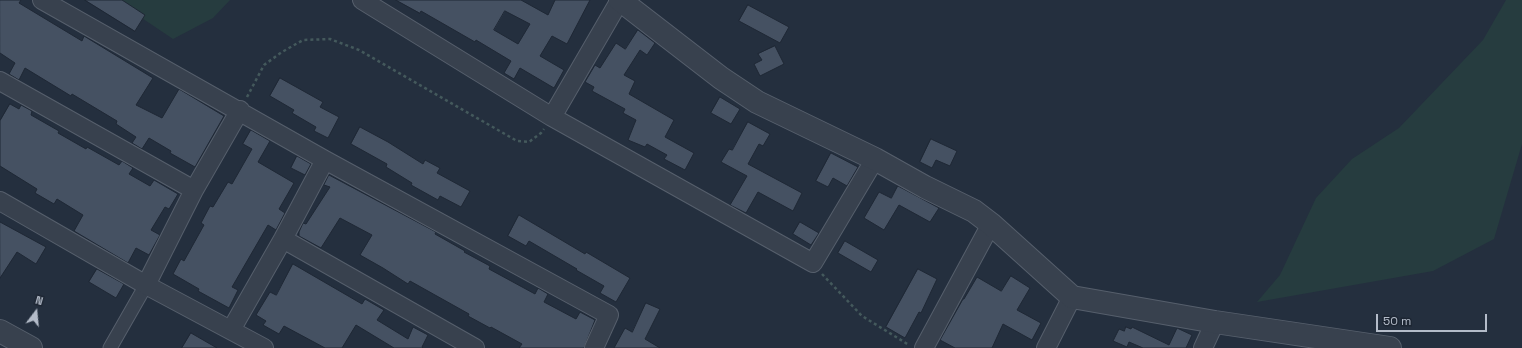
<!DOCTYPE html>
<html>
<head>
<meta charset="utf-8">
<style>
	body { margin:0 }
	#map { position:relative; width:1522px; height:348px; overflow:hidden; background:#242f3e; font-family:"Space Grotesk",sans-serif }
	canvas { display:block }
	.north { position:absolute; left:16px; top:292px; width:40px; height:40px; -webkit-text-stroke:3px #1d2633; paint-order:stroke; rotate:16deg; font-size:11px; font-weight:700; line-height:16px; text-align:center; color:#b4bcc9 }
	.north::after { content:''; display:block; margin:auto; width:14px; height:18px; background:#b4bcc9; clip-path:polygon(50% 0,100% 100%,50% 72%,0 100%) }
	.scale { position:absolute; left:1376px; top:314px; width:111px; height:18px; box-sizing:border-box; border:2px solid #b4bcc9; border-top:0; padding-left:5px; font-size:12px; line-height:14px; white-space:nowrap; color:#b4bcc9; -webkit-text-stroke:3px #1d2633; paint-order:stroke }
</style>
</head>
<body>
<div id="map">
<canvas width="1522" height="348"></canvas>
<div class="north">N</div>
<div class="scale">50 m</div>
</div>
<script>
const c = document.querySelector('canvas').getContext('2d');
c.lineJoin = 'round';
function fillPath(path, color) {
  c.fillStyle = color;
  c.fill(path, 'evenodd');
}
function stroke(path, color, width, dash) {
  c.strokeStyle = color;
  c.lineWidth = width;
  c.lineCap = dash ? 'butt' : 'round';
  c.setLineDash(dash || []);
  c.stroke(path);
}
fillPath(new Path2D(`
	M 115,0 L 230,0 L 213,18 L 173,39 Z
	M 1506,0 L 1522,0 L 1522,144 L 1494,239 L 1433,271 L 1257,302 L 1280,275 L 1316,198 L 1352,159 L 1399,128 L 1483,40 Z`), '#263c3f');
const building = new Path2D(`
	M 0,0 L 21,0 L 19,3 L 82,41 L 84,36 L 153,78 L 136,105 L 162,118 L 179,89 L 224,116 L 195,167 L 170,153 L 171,151 L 149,138 L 142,149 L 132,143 L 136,137 L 116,124 L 117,121 L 72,94 L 71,96 L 25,68 L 19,80 L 9,74 L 15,63 L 0,53 Z
	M 85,0 L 122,0 L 145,15 L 135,31 Z
	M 396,0 L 521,0 L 548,15 L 555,0 L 590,0 L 567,44 L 552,36 L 540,56 L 564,70 L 554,88 L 520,68 L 514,79 L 504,73 L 511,61 L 476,40 L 475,42 L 421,11 L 420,13 ZM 505,11 L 530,24 L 518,44 L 494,30 Z
	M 748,5 L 789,27 L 780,43 L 739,21 Z
	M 638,30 L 655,43 L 647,55 L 640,50 L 624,75 L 635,81 L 629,94 L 674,120 L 665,137 L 694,153 L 685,170 L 664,159 L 667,155 L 647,144 L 645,147 L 628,140 L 636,120 L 623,113 L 625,109 L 592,91 L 594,87 L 585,82 L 595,65 L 600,68 L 616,43 L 625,49 Z
	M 775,46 L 784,64 L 760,76 L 754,64 L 762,60 L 758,54 Z
	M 280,78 L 323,102 L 320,107 L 339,117 L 328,138 L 314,131 L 316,127 L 292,113 L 294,110 L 270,96 Z
	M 720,97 L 740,109 L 731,124 L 711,113 Z
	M 10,104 L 19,109 L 21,105 L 32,111 L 31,115 L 59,131 L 58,133 L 86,149 L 87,147 L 119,165 L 122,161 L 133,168 L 129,174 L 150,186 L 154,180 L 178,194 L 169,209 L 165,207 L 151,230 L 160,235 L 149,255 L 136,248 L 128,263 L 74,231 L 83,215 L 57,199 L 54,204 L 35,193 L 37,189 L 0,166 L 0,121 Z
	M 748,122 L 770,134 L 763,146 L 759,144 L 748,164 L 802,193 L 793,211 L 758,192 L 746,213 L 730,205 L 747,176 L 721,162 L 729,149 L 732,150 Z
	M 360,127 L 388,142 L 423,164 L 425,160 L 440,168 L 437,173 L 470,191 L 461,207 L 440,196 L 438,200 L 411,185 L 412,183 L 386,167 L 387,164 L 351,144 Z
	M 251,130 L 270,141 L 258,162 L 294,183 L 279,209 L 285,213 L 276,230 L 268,225 L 232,287 L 238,290 L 229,308 L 198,291 L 199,289 L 173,274 L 181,259 L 184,261 L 204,225 L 201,223 L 210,206 L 213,207 L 228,182 L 232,184 L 252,149 L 243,144 Z
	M 931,139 L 957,151 L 950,166 L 936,160 L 932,168 L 920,162 Z
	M 831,153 L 858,167 L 847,186 L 833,178 L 828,187 L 816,181 Z
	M 297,156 L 311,164 L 305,175 L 291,168 Z
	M 329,175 L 436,232 L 435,234 L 465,251 L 464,252 L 490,266 L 489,269 L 535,294 L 538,288 L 548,294 L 544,302 L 576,319 L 580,312 L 595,320 L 584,348 L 519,348 L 522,344 L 491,327 L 490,328 L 468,316 L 469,314 L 410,281 L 408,284 L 383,268 L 360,255 L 372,235 L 340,218 L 321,248 L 299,236 L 299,232 L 303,223 L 306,224 L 330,187 L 324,185 Z
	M 898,186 L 939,208 L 930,222 L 899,205 L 884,230 L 864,218 L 879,192 L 891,198 Z
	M 519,215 L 585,254 L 586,252 L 630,278 L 616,302 L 600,293 L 604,286 L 576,270 L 577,269 L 529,241 L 526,246 L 508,236 Z
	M 0,222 L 46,247 L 36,264 L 17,252 L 0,278 Z
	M 800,222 L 819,233 L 811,245 L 793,234 Z
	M 845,241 L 878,260 L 871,272 L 838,253 Z
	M 293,264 L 362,304 L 365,299 L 384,310 L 377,320 L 408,339 L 413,327 L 428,335 L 422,347 L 423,348 L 394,348 L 356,325 L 342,348 L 325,348 L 284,326 L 279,334 L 263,325 L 266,321 L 256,315 L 270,292 L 276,295 Z
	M 97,269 L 124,284 L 116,298 L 89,282 Z
	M 918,269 L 937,279 L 921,313 L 919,312 L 905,338 L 886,327 Z
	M 1011,276 L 1030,288 L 1017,310 L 1041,323 L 1032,340 L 1003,324 L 992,348 L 955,348 L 940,340 L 963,299 L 964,299 L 977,277 L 1001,291 Z
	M 646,303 L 660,309 L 645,339 L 660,348 L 614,348 L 625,328 L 632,332 Z
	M 1126,327 L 1131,329 L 1132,327 L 1169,345 L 1177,328 L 1192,335 L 1186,348 L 1143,348 L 1129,342 L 1127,347 L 1113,341 L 1119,329 L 1124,331 Z
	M 191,333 L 217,348 L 182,348 Z`);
fillPath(building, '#455162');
stroke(building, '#1f2835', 1);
const pedestrian = new Path2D(`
	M 110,348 L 146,285`);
const minor = new Path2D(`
	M 42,0 L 325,160 L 609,315 L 594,348
	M 362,0 L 552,117 L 813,263 L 875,159
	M 0,81 L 194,190
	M 552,117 L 620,0
	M 0,201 L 146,285 L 264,348
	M 283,239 L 475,348
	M 146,285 L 194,190 L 240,110
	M 231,330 L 283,239 L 325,160
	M 924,348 L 991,224
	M 1046,348 L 1072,297
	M 1203,348 L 1215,322`);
const tertiary = new Path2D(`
	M 620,0 L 721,78 L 757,102 L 875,159 L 925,187 L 974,211 L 991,224 L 1072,297 L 1215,322 L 1390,348
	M 0,331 L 31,348`);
stroke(pedestrian, '#565f6c', 15);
stroke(minor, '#565f6c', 20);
stroke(tertiary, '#565f6c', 24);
stroke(new Path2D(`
	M 247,97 L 264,65 L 282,52 L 303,40 L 330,39 L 359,50 L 517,141 L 529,142 L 541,133 L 544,129
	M 822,274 L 862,316 L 909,345`), '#44595c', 2.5, [3, 3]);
stroke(pedestrian, '#38414e', 13);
stroke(minor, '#38414e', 18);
stroke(tertiary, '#38414e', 22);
</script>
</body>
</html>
